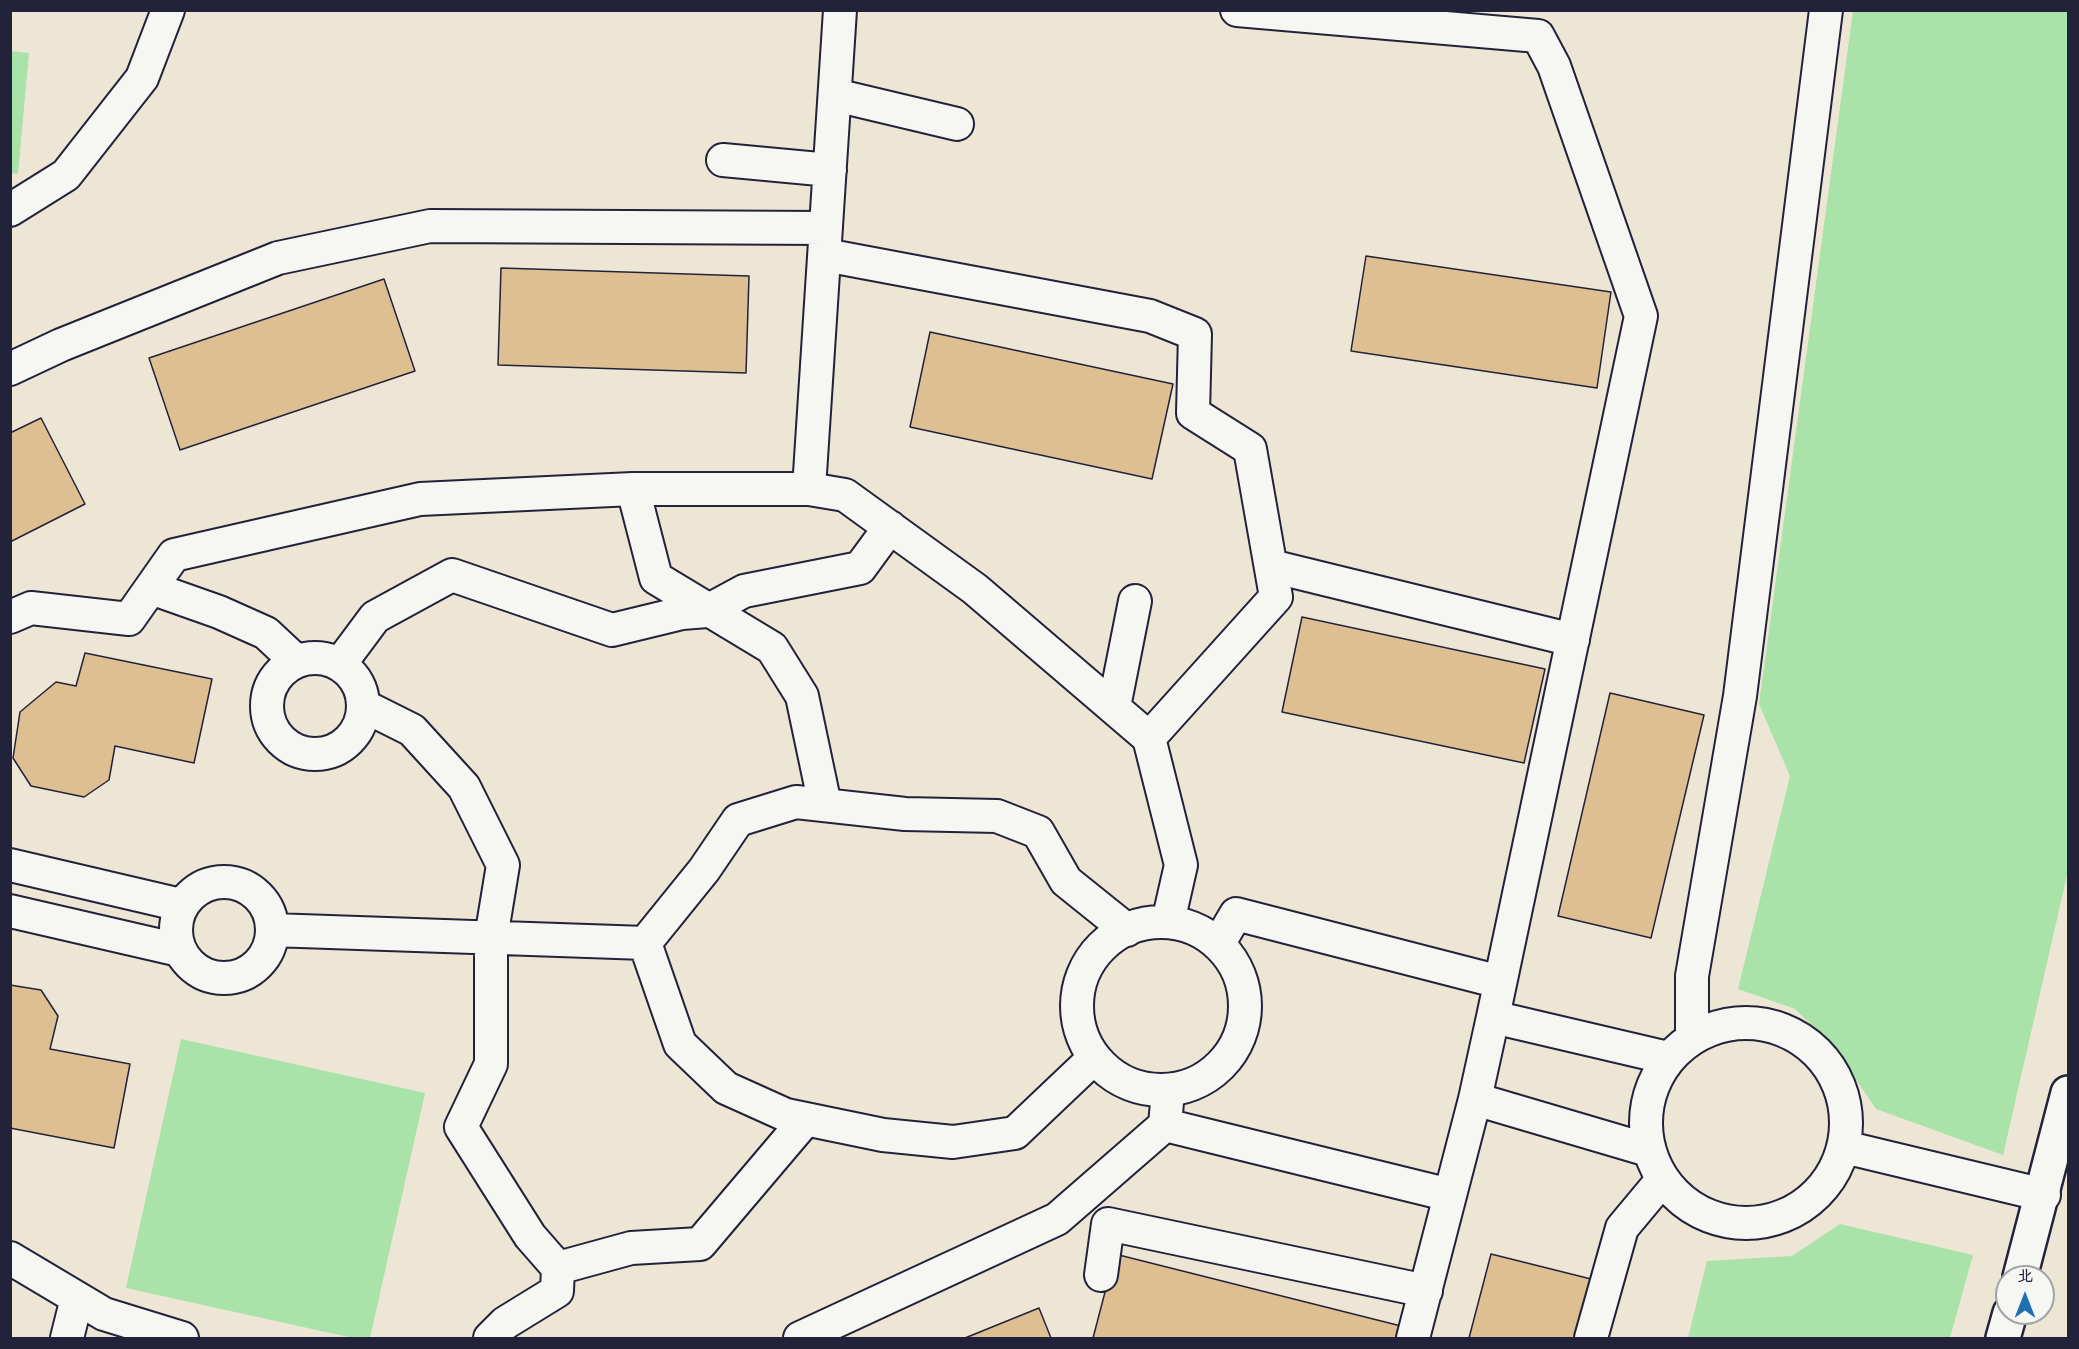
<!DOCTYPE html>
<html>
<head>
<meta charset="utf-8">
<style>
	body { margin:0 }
	#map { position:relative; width:2079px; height:1349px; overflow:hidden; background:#eee6d5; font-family:"Gochi Hand","LXGW WenKai TC",sans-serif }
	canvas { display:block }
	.frame { position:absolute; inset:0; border:12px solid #22223b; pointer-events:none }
	.north { position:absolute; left:1995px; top:1265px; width:60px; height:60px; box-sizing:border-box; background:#f6f6f2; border:2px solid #a1a1a9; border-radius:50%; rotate:0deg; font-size:16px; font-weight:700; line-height:24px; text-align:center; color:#22223b }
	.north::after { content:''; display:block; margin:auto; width:21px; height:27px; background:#1f6fb2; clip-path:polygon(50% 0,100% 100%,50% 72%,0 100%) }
</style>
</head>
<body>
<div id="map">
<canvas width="2079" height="1349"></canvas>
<div class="frame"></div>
<div class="north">北</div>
</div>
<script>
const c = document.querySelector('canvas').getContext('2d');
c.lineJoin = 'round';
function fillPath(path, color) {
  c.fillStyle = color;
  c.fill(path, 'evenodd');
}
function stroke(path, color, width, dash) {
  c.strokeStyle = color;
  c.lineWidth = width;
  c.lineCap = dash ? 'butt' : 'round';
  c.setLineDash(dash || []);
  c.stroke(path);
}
fillPath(new Path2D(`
	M 1853,11 L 2068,11 L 2068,871 L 2003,1155 L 1876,1109 L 1834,1047 L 1795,1009 L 1738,989 L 1790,776 L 1759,704 Z
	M 10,51 L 29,53 L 18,174 L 11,173 Z
	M 181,1039 L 425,1093 L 370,1338 L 353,1338 L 126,1288 Z
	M 1840,1224 L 1973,1255 L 1950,1338 L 1688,1338 L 1707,1261 L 1792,1256 Z`), '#a9e3a9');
const building = new Path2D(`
	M 1366,256 L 1611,292 L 1597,388 L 1351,351 Z
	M 501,268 L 749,276 L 746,373 L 498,365 Z
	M 384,279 L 415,371 L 180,450 L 149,358 Z
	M 930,332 L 1173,384 L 1152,479 L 910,427 Z
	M 41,418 L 85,504 L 10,542 L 10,433 Z
	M 1302,617 L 1545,669 L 1524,763 L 1282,712 Z
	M 85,653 L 212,679 L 194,763 L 115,746 L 109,780 L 84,797 L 31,786 L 13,758 L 20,712 L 56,682 L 76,686 Z
	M 1610,693 L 1704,715 L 1651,938 L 1558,916 Z
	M 10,985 L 41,990 L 58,1016 L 50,1049 L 130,1064 L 114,1148 L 10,1128 Z
	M 1115,1254 L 1401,1326 L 1398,1338 L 1093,1338 Z
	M 1491,1254 L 1591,1279 L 1575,1338 L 1469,1338 Z
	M 1039,1308 L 1051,1338 L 965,1338 Z`);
fillPath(building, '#ddbf91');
stroke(building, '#22223b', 1.5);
const street = new Path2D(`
	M 1237,10 L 1538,36 L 1554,66 L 1641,316 L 1493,1017 L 1668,1058
	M 835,95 L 957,124
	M 723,160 L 830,170
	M 10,210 L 66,175 L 142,78 L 168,10
	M 825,255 L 1150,316 L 1195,334 L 1193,413 L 1250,449 L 1276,597 L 1149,738 L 1181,865 L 1168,922
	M 10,369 L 61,345 L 278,258 L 430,226 L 826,228
	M 633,489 L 656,578 L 772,648 L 802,696 L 825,805
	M 809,489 L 840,10
	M 1271,566 L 1573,640
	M 151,588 L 219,612 L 266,633 L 296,661
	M 10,617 L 31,608 L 129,619 L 174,555 L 420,499 L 633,489 L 809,489 L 845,495 L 975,589 L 1149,738
	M267 706a48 48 0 1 1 96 0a48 48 0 1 1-96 0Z
	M 340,664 L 375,617 L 452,575 L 612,630 L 682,613 L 707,611 L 744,591 L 860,568 L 890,527
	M 364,706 L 412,730 L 464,787 L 503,865 L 491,938 L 491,1064 L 461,1127 L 530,1236 L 558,1268 L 557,1291 L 505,1323 L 490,1338
	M 1114,707 L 1135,601
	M 10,865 L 181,905
	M176 930a48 48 0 1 1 96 0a48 48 0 1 1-96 0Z
	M 10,911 L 179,950
	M1077 1006a84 84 0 1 1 168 0a84 84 0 1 1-168 0Z
	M 272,930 L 645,943 L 680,1044 L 726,1088 L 786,1115 L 883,1135 L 953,1142 L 1015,1133 L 1094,1058
	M 645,943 L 704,870 L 738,820 L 796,802 L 905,814 L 997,816 L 1038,832 L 1066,881 L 1127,930
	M 1219,943 L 1236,914 L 1500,982
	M1646 1123a100 100 0 1 1 200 0a100 100 0 1 1-200 0Z
	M 1692,1037 L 1692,976 L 1740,696 L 1826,10
	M 1475,1099 L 1493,1017
	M 1165,1125 L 1450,1195
	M 1844,1147 L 2044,1195
	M 10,1258 L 104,1314 L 182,1338
	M 558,1268 L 631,1248 L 700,1244 L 806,1119
	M 1101,1275 L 1108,1224 L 1426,1291
	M 67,1338 L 77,1298
	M 800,1338 L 1057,1219 L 1165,1125 L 1168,1091
	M 1413,1338 L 1475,1099 L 1648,1150
	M 1591,1338 L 1622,1228 L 1662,1180`);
const highway = new Path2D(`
	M 2020,1277 L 2068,1093
	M 2003,1338 L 2010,1313`);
stroke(street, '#22223b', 36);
stroke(highway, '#22223b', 38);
stroke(street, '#f6f6f2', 32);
stroke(highway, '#f6f6f2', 33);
</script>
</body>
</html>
